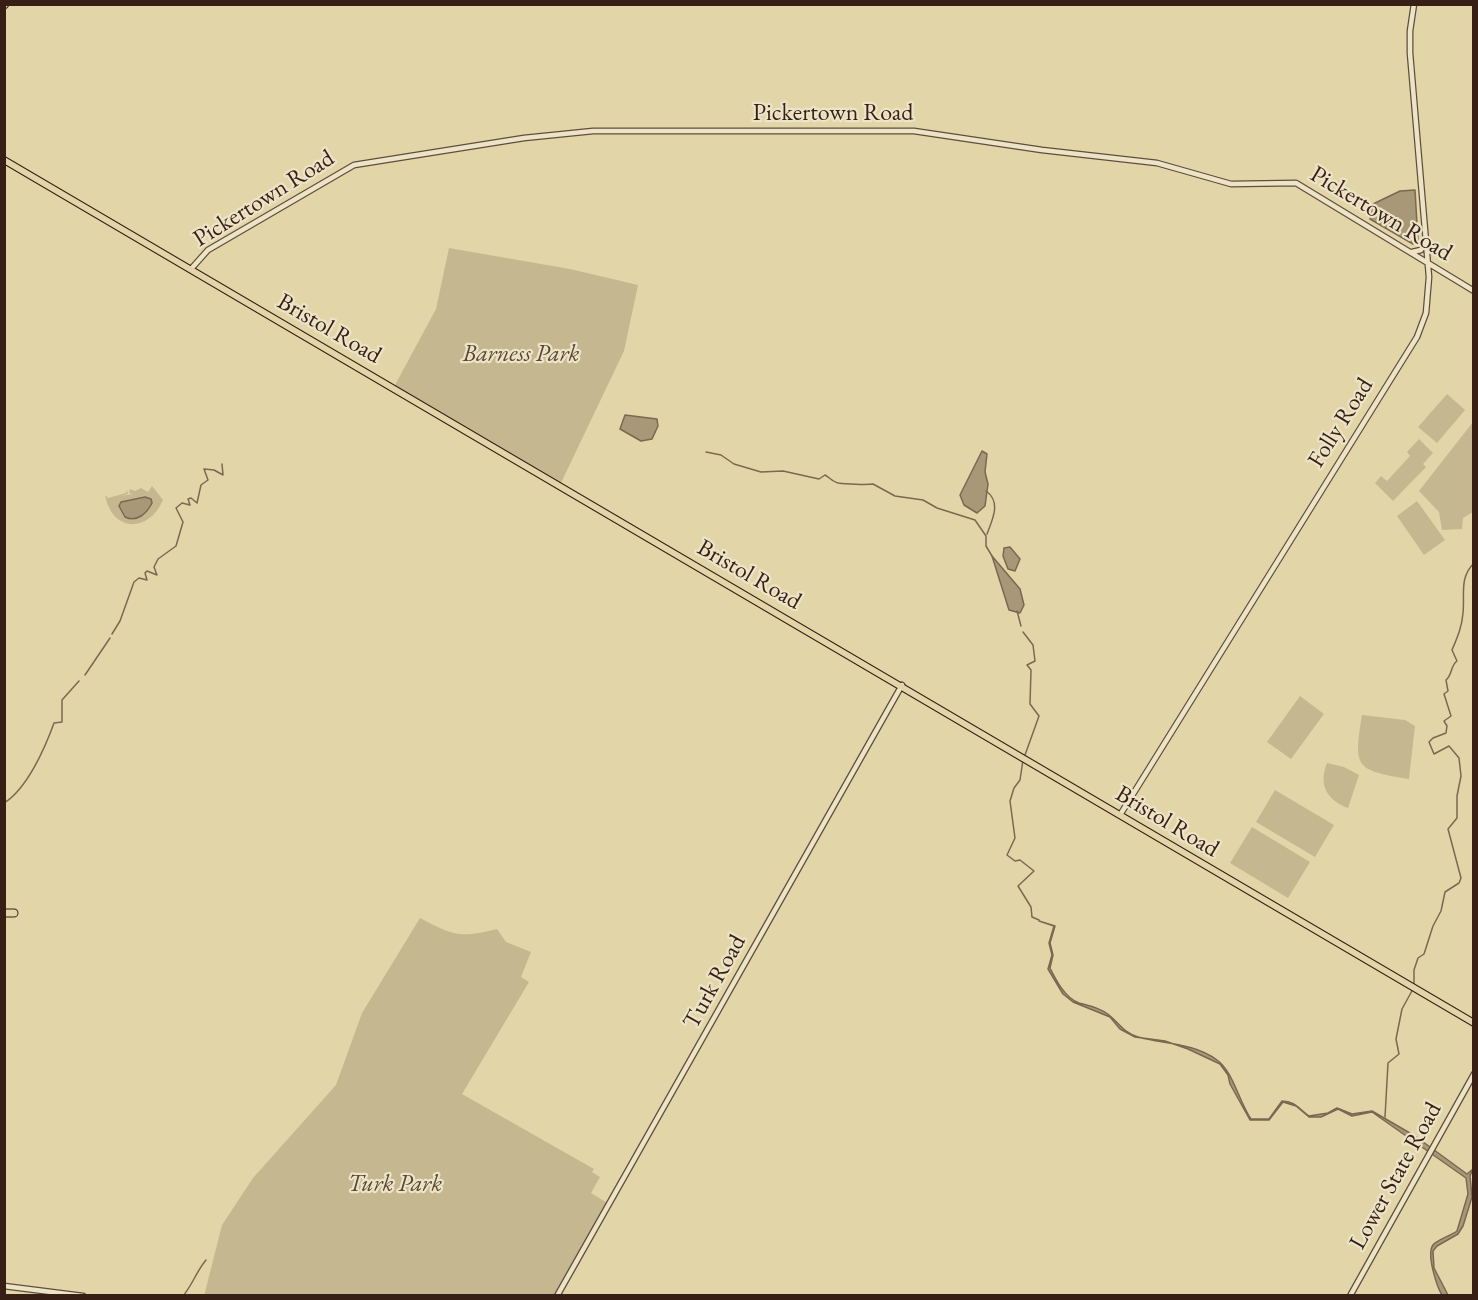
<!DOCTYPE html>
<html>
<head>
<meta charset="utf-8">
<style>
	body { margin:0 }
	#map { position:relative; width:1478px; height:1300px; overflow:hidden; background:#e2d6a9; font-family:"EB Garamond",serif }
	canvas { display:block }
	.frame { position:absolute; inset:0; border:6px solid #381f16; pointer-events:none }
</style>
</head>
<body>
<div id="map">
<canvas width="1478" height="1300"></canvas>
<div class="frame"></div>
</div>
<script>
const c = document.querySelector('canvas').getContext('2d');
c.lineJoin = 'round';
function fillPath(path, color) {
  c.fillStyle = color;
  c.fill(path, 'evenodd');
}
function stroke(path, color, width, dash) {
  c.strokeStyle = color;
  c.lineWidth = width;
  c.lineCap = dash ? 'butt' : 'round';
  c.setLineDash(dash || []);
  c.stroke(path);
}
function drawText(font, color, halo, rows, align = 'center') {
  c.font = font + ' "EB Garamond",serif';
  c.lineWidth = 4.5;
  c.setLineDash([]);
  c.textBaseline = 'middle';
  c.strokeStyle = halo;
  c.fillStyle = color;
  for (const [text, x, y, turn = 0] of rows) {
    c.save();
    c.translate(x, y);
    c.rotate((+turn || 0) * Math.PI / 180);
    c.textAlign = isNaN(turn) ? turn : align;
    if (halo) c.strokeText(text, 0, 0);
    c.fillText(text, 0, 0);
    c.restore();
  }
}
fillPath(new Path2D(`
	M 449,248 L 570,269 L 638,285 L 624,351 L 560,485 L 394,387 L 436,309 Z
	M 1447,394 L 1465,410 L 1437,443 L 1418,427 Z
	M 1473,422 L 1473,512 L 1463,518 L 1462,529 L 1442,530 L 1439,512 L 1419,491 Z
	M 1419,439 L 1433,453 L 1423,464 L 1426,467 L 1393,501 L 1375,483 L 1381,476 L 1387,481 L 1410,456 L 1407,452 Z
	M 152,486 L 163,500 C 149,533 112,533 105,495 L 108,498 L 126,493 L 127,490 L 128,494 L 121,496 L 133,494 L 129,493 L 130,489 L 135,491 L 141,488 L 148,492 Z
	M 1417,501 L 1445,540 L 1424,555 L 1397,516 Z
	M 1300,696 L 1324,714 L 1291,759 L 1267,742 Z
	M 1362,715 L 1405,720 L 1415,726 L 1409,779 C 1356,770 1353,769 1362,715 Z
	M 1327,763 L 1344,767 L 1359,775 L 1348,808 C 1327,800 1318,785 1327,763 Z
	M 1275,790 L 1334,825 L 1315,857 L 1256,822 Z
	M 1252,827 L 1310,862 L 1288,898 L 1230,863 Z
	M 420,918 C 454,936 460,938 497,929 L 506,942 L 531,952 L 521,977 L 529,982 L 462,1094 L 594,1169 L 592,1172 L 600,1177 L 591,1193 L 609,1204 L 556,1295 L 204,1296 L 222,1225 L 253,1178 L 336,1085 L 362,1013 Z`), '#c5b790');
const water = new Path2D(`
	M 1415,190 L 1418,241 L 1413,244 L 1370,219 L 1371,205 L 1400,191 Z
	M 625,415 L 657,419 L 658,426 L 652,439 L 641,441 L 620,429 Z
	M 982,451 L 987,454 L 985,472 L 988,484 L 985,506 L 977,513 L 964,505 L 960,495 Z
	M 145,497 L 151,499 L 152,503 C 147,513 137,523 125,517 L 119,506 L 121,502 Z
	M 1010,547 L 1020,559 L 1015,571 L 1008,569 L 1003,556 L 1004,548 Z
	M 992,556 L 1020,589 L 1024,605 L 1020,613 L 1009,610 Z
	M 1039,921 L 1055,926 L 1050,943 L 1053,955 L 1050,968 C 1056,980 1065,998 1079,1003 C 1090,1006 1100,1008 1109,1015 C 1119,1023 1124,1033 1138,1037 C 1164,1044 1194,1043 1217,1060 C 1233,1071 1239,1102 1251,1119 L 1269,1119 L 1282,1101 C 1295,1101 1299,1109 1309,1116 L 1328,1113 L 1337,1108 L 1352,1114 L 1372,1111 L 1415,1136 L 1467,1174 L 1473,1169 L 1470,1176 L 1472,1197 L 1463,1226 L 1458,1234 L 1437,1246 L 1433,1251 L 1434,1268 L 1448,1295 L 1442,1295 C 1437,1287 1426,1254 1433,1245 C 1437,1240 1450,1236 1457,1231 L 1468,1194 L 1466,1178 L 1372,1112 L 1352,1116 L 1338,1109 L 1321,1117 L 1309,1117 L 1296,1106 L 1283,1102 L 1269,1120 L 1250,1120 L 1230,1084 L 1228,1075 L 1220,1064 L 1188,1049 L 1165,1041 L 1135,1037 L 1120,1029 L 1110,1017 L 1073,1002 L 1063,994 L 1048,969 L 1052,955 L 1049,943 L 1054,926 Z`);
fillPath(water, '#a89877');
stroke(water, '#7b6850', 1.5);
stroke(new Path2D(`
	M 706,452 L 721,455 L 734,464 L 761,472 L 783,471 L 819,479 L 825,475 C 829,477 833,482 838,483 C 846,484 866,485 873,484 L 895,496 L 923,500 L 937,508 L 975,520 L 986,536 L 986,546 L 992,556
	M 986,491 C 1002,502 992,520 987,534
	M 1017,611 L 1021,626
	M 1023,632 L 1033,645 L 1035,661 L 1027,665 L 1031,670 L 1030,704 L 1039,716 L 1025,755
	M 112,634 L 120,621 L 134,582 L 139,578 L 147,580 L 145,573 L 147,571 L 157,575 L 154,567 L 158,559 L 176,546 L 183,522 L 176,508 L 182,503 L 190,505 L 188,499 L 191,498 L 197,503 L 201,485 L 208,480 L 204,469 L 214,470 L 223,475 L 222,464
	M 85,675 L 110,638
	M 1023,760 L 1020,780 L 1014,788 L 1010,801 L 1015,838 L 1007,855 L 1015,861 L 1020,860 L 1034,871 L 1018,886 L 1031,907 L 1032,917 L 1039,920
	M 4,803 C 27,789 45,748 54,723 L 62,722 L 62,700 L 79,681
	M 1414,985 L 1414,970 L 1418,958 L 1424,954 L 1433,926 L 1441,911 L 1445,892 L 1459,883 L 1461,878 L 1448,829 L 1457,818 L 1457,796 L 1461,776 L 1459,758 L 1449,746 L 1434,754 L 1429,742 L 1433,738 L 1446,733 L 1447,726 L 1444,721 L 1451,716 L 1444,694 L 1448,691 L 1446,680 C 1453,674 1450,666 1457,661 L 1452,650 C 1457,638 1462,627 1463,613 C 1465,594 1459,578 1474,563
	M 1385,1117 L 1388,1063 L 1399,1054 L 1396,1039 L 1402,1009 L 1413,989
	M 183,1296 C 193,1284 196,1272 206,1260`), '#7b6850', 1.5);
const minor = new Path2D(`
	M 1412,252 L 1421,250 L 1425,243
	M 191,269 L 208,250 L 354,165 L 524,138 L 593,131 L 914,131 L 1042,150 L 1157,163 L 1231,184 L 1296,183 L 1474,291
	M 1120,815 L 1417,337 L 1426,313 L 1429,277 L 1410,53 L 1410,31 L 1414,4
	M 4,1286 L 83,1296
	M 557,1296 L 902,685
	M 1350,1296 L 1474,1074`);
const major = new Path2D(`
	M 4,160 L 1474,1023`);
const highway = new Path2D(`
	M 4,5 L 5,4
	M 4,913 L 14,913`);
stroke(minor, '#624d3b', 7);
stroke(major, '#381f16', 8);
stroke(highway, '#381f16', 9);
stroke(minor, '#ece4c7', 4.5);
stroke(major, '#e2d6a9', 6);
stroke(highway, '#e2d6a9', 7);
drawText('24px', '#381f16', '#ece4c7', [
	["Pickertown Road",833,113],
	["Pickertown Road",264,199,-32],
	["Pickertown Road",1381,214,31],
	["Bristol Road",329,329,30],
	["Folly Road",1341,423,-58],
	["Bristol Road",749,575,30],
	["Bristol Road",1167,822,31],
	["Turk Road",715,982,-61],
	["Lower State Road",1396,1176,-61]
]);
drawText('italic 24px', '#5b4534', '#ece4c7', [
	["Barness Park",521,354],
	["Turk Park",395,1184]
]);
</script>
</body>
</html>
